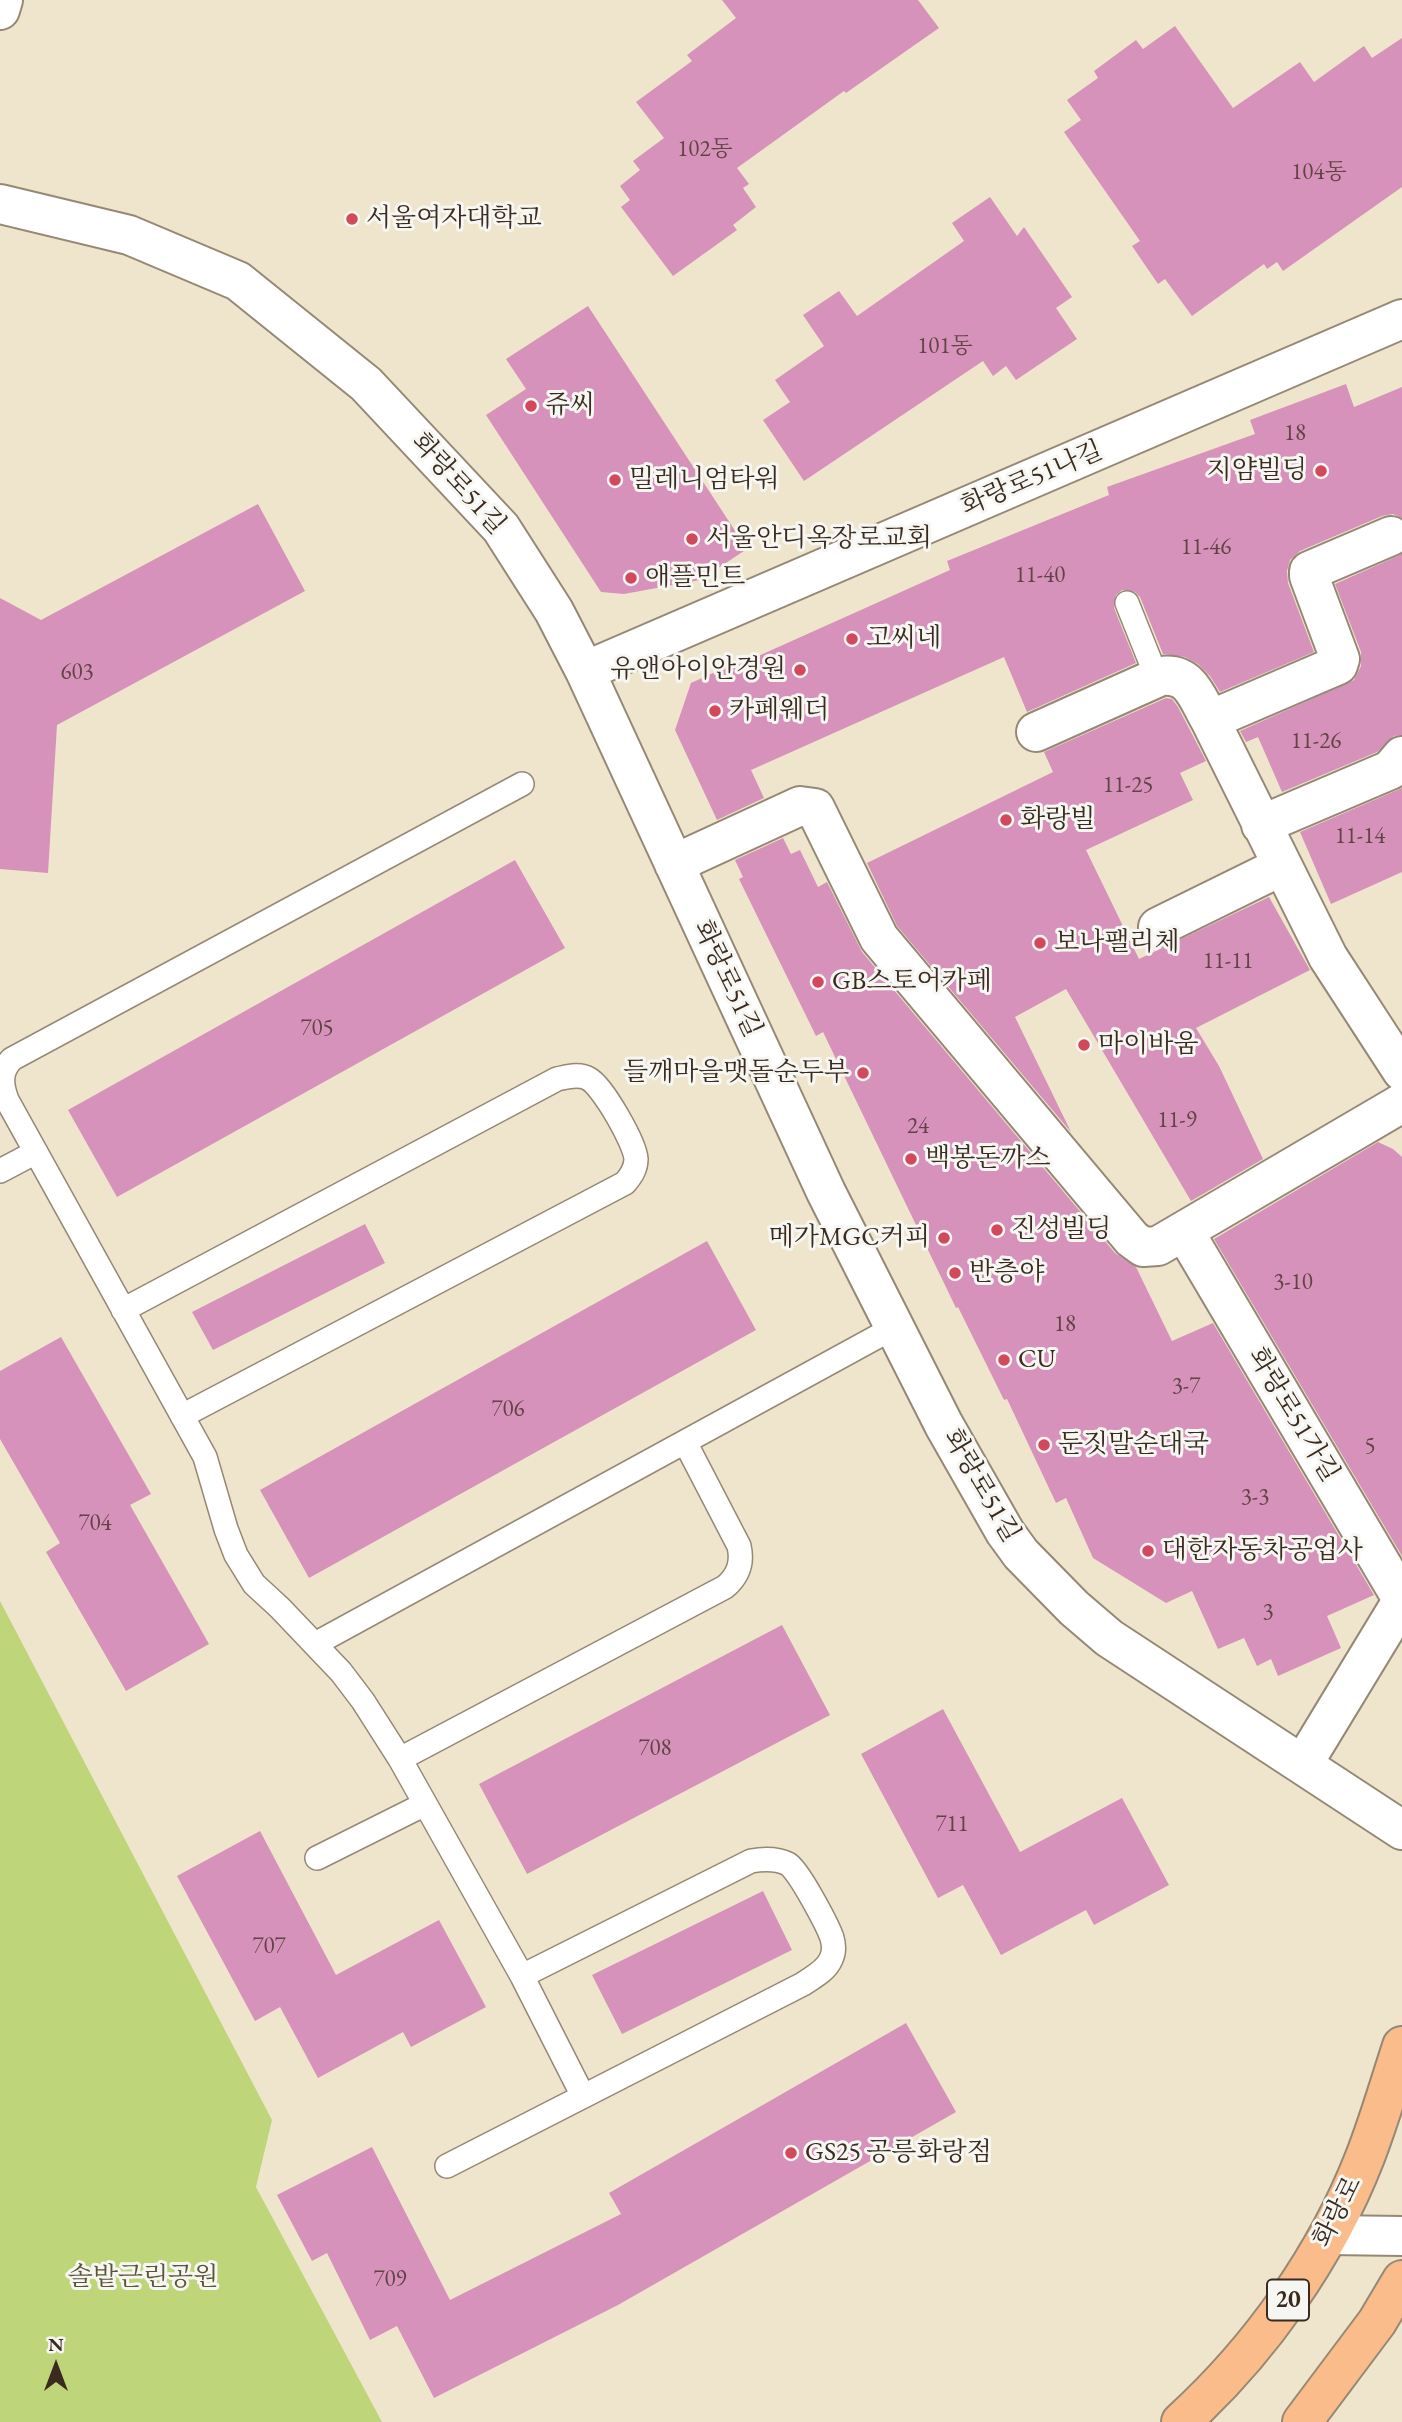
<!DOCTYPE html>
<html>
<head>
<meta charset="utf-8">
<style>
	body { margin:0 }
	#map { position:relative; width:1402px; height:2422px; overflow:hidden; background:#efe5cc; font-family:"EB Garamond",serif }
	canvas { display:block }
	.north { position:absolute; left:21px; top:2331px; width:70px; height:70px; -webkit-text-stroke:5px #f6f6f2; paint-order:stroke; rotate:0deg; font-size:19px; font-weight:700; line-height:28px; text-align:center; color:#3b2a1e }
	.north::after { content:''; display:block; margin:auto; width:24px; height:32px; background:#3b2a1e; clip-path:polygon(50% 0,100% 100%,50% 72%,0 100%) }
</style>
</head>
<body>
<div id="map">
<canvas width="1402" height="2422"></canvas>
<div class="north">N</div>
</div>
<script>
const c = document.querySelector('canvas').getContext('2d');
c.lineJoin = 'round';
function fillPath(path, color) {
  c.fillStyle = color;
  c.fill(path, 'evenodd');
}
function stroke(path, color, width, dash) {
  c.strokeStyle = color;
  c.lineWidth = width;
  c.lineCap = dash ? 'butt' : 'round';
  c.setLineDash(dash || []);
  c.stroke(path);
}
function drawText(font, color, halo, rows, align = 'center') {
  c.font = font + ' "EB Garamond","Noto Serif KR",serif';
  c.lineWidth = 6;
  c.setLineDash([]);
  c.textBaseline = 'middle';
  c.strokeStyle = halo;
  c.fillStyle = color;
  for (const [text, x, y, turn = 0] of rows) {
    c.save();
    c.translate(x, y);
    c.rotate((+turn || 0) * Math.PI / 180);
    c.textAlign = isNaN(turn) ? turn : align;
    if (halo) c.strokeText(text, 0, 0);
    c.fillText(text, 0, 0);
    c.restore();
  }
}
fillPath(new Path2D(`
	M 0,1601 L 272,2120 L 256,2187 L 382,2422 L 0,2422 Z`), '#bed57a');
fillPath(new Path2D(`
	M 722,0 L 918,0 L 939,28 L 846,93 L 844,91 L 737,168 L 749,184 L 743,188 L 756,207 L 733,225 L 737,230 L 673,276 L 621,207 L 630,200 L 620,186 L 640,170 L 633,161 L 664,138 L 636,102 L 692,61 L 687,55 L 736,18 Z
	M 1175,26 L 1233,108 L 1300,62 L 1314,82 L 1364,46 L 1372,58 L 1402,38 L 1402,187 L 1283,271 L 1277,262 L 1267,269 L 1264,264 L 1192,316 L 1165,279 L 1158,284 L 1132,246 L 1140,241 L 1064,132 L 1081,120 L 1067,100 L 1098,78 L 1094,71 L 1136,40 L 1143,49 Z
	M 990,197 L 1017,236 L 1024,227 L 1072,297 L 1056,308 L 1077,339 L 1016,380 L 1006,366 L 993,376 L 983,361 L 804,481 L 763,420 L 790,402 L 775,380 L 824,346 L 803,315 L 839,291 L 857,316 L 964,241 L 952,223 Z
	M 588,306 L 747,549 L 700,580 L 624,594 L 601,592 L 486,415 L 526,389 L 506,359 Z
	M 1346,384 L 1354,407 L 1402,387 L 1402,518 L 1393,514 L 1382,516 L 1300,551 L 1290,560 L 1287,571 L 1288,583 L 1314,652 L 1220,692 L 1210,676 L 1198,664 L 1185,657 L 1163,654 L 1140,597 L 1135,592 L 1122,590 L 1116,595 L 1114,608 L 1136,663 L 1027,712 L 1004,657 L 751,770 L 764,798 L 717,820 L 675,730 L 691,683 L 735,663 L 736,666 L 950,570 L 947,561 L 1109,495 L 1107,487 L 1255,434 L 1250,420 Z
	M 258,504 L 305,591 L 57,725 L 48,873 L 0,869 L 0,598 L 41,620 Z
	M 1402,554 L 1402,735 L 1394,736 L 1377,752 L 1282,792 L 1258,737 L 1246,742 L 1240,731 L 1354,680 L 1361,666 L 1361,652 L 1335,584 Z
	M 1166,698 L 1172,699 L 1178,707 L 1206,761 L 1180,773 L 1193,800 L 1086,850 L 1139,959 L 1269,897 L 1310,970 L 1196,1028 L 1219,1066 L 1263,1159 L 1191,1201 L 1066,989 L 1015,1017 L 1071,1132 L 897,926 L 867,863 L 1053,772 L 1044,752 Z
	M 1402,788 L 1402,872 L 1331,904 L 1300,832 Z
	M 783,838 L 791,854 L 800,850 L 818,887 L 827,882 L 862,952 L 1115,1253 L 1136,1267 L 1172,1341 L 1213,1323 L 1374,1595 L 1327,1616 L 1341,1648 L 1278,1676 L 1271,1659 L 1257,1666 L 1244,1638 L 1218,1649 L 1192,1591 L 1166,1603 L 1093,1558 L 1066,1498 L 1056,1503 L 1007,1399 L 1004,1400 L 958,1307 L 956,1308 L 823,1032 L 816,1036 L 739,879 L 743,877 L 735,860 Z
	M 515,860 L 565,948 L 117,1197 L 68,1110 Z
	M 1378,1142 L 1393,1149 L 1402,1157 L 1402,1556 L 1214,1239 Z
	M 365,1224 L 385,1263 L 213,1350 L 192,1312 Z
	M 707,1241 L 756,1330 L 309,1578 L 260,1490 Z
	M 61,1337 L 151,1494 L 130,1505 L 209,1644 L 126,1691 L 46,1552 L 60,1543 L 0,1439 L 0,1371 Z
	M 782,1625 L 830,1715 L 527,1874 L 479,1784 Z
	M 943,1709 L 1020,1852 L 1122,1798 L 1169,1885 L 1094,1925 L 1086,1910 L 1001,1955 L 963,1885 L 938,1898 L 861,1754 Z
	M 260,1831 L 336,1975 L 439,1920 L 486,2007 L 411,2047 L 403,2032 L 318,2078 L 280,2007 L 255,2021 L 177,1876 Z
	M 763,1891 L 792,1950 L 622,2034 L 592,1975 Z
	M 906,2023 L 956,2112 L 618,2305 L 434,2398 L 397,2326 L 370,2340 L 327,2253 L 312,2261 L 277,2195 L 372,2147 L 450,2300 L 621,2214 L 609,2193 Z`), '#d792bb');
const lane = new Path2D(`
	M 1127,603 L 1157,678
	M 522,784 L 12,1059 C 0,1071 1,1084 7,1100 L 205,1457 L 226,1529 L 236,1555 L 254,1584 L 280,1608 L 341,1672 L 363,1701 L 400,1759 L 522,1976 L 583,2096
	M 0,1171 L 36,1152
	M 123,1310 L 557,1079 C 567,1077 579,1073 589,1079 C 603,1087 635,1143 636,1159 C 636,1169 631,1176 625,1183 L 182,1416
	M 315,1644 L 895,1327
	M 400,1759 L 725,1587 C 738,1576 743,1563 739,1546 L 685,1442
	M 317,1858 L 425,1804
	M 447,2166 L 803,1984 C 813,1977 826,1971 831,1959 C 834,1953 834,1945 832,1938 C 828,1926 798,1869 788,1864 C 776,1858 763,1859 751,1861 L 522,1976`);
const street = new Path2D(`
	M 0,10 L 3,0
	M 0,204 L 129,235 L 238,281 L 366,384 L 501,528 L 554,611 L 585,671 L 826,1192 L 944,1425 L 1005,1532 L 1021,1554 L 1074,1608 L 1109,1638 L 1402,1830
	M 1391,536 L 1309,571 L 1309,576 L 1340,659 L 1338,665 L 1210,720 L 1328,957 L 1402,1071
	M 585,671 L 1402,319
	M 1036,732 L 1161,676 C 1191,672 1197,698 1210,720
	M 1261,825 L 1390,770 L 1402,756
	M 674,864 L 800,806 L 815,808 L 879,938 L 1132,1239 L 1143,1247 L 1158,1246 L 1402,1103
	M 1158,927 L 1282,866
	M 1184,1231 L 1402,1599
	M 1303,1764 L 1402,1601
	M 1329,2235 L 1402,2236`);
const primary = new Path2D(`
	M 1181,2422 C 1260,2350 1326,2257 1365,2157 C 1379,2121 1390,2083 1402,2046
	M 1302,2422 L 1377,2322 L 1402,2280`);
stroke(lane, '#958875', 26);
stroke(street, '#958875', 42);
stroke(primary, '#958875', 42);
stroke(lane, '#fff', 23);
stroke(street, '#fff', 38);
stroke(primary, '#f9bc8a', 38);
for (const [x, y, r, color] of [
	[352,219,7,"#d1495b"],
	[531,406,7,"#d1495b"],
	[1321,471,7,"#d1495b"],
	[615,480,7,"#d1495b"],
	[692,539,7,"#d1495b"],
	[631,578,7,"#d1495b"],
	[852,639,7,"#d1495b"],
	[800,670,7,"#d1495b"],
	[715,711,7,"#d1495b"],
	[1006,820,7,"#d1495b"],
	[1040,943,7,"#d1495b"],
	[818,982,7,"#d1495b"],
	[1084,1045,7,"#d1495b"],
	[863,1073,7,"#d1495b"],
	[911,1159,7,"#d1495b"],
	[997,1230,7,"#d1495b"],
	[944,1238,7,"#d1495b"],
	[955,1273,7,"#d1495b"],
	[1004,1360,7,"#d1495b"],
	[1044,1445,7,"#d1495b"],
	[1148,1551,7,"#d1495b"],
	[791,2153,7,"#d1495b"]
]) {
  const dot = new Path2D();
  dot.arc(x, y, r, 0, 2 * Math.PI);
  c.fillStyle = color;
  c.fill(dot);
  stroke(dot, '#f6f6f2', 2.5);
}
drawText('23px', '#624445', null, [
	["102동",705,150],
	["104동",1319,173],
	["101동",945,347],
	["18",1295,434],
	["11-46",1206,548],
	["11-40",1040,576],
	["603",77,673],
	["11-26",1316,742],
	["11-25",1128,786],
	["11-14",1360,837],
	["11-11",1228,962],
	["705",317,1029],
	["11-9",1177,1121],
	["24",918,1127],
	["3-10",1293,1283],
	["18",1065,1325],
	["3-7",1186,1387],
	["706",508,1410],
	["5",1370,1447],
	["3-3",1255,1498],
	["704",95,1524],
	["3",1268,1613],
	["708",655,1749],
	["711",952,1825],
	["707",269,1947],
	["709",390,2280]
]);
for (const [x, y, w] of [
	[1288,2300,42]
]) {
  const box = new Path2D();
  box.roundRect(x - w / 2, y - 20.5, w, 41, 5);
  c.fillStyle = '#f6f6f2';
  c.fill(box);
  stroke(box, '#3b2a1e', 2);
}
drawText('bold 24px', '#3b2a1e', null, [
	["20",1288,2300]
]);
drawText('26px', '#3b2a1e', '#f6f6f2', [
	["서울여자대학교",366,219],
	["쥬씨",545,406],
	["지얌빌딩",1307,471,"right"],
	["밀레니엄타워",629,480],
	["서울안디옥장로교회",706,539],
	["애플민트",645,578],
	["고씨네",866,639],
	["유앤아이안경원",786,670,"right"],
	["카페웨더",729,711],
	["화랑빌",1020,820],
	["보나팰리체",1054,943],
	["GB스토어카페",832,982],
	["마이바움",1098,1045],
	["들깨마을맷돌순두부",849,1073,"right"],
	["백봉돈까스",925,1159],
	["진성빌딩",1011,1230],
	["메가MGC커피",930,1238,"right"],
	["반층야",969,1273],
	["CU",1018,1360],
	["둔짓말순대국",1058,1445],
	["대한자동차공업사",1162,1551],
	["GS25 공릉화랑점",805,2153]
], 'left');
drawText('26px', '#3b2a1e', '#f6f6f2', [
	["화랑로51나길",1032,479,-23],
	["화랑로51길",458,484,48],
	["화랑로51길",727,979,65],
	["화랑로51가길",1293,1415,59],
	["화랑로51길",981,1486,60],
	["화랑로",1338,2212,-63]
]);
drawText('26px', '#5c5535', '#f6f6f2', [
	["솔밭근린공원",143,2278]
]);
</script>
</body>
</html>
